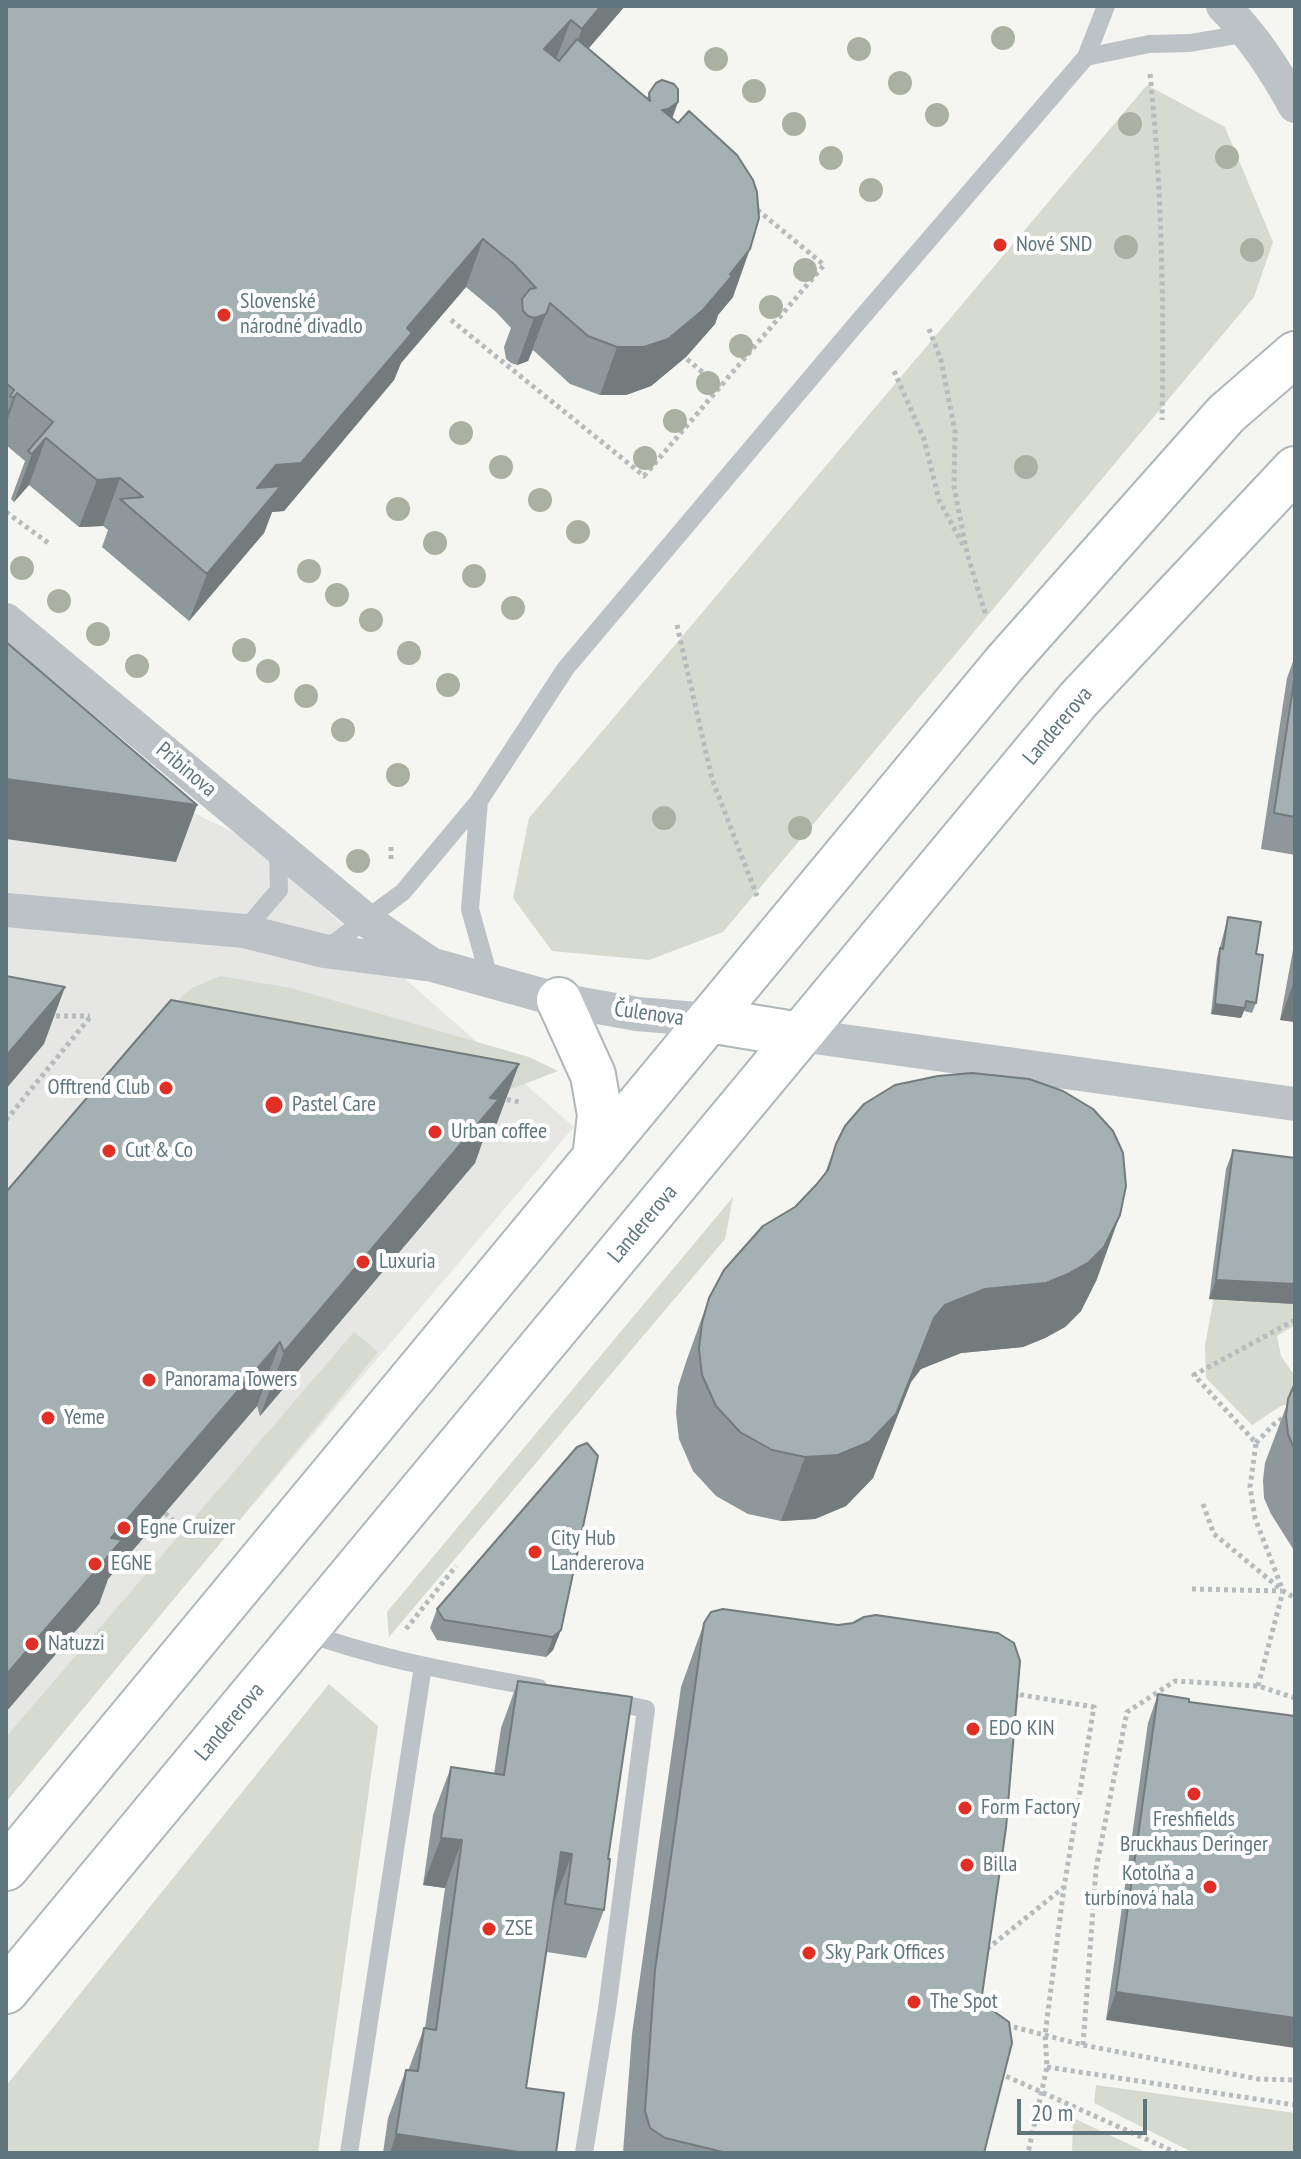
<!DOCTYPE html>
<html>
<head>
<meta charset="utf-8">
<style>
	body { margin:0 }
	#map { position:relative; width:1301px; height:2159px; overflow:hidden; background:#f5f5f2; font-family:"PT Sans Narrow",sans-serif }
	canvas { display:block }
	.frame { position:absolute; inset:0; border:8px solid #60767d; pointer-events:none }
	.scale { position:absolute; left:1017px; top:2099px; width:130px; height:36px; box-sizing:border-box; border:4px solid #60767d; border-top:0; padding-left:10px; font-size:24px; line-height:28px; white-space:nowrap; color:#60767d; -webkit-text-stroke:6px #fff; paint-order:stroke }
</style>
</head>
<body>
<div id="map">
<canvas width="1301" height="2159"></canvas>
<div class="frame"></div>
<div class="scale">20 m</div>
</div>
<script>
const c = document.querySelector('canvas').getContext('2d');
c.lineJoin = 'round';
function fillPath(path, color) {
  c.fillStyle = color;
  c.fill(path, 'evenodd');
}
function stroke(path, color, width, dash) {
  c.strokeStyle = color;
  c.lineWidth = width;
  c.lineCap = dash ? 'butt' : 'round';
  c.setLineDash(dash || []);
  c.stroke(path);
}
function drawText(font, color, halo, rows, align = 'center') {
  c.font = font + ' "PT Sans Narrow",sans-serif';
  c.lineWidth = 8;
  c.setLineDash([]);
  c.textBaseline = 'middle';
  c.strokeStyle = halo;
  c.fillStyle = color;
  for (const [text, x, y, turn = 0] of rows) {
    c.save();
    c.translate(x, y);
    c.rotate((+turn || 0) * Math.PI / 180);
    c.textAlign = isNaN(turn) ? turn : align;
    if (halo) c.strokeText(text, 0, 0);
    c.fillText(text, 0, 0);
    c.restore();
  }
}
fillPath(new Path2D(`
	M 6,689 L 98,768 L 242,836 L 574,1127 L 6,1796 Z`), '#e6e6e5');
fillPath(new Path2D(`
	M 1147,85 L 1225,127 L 1273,242 L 1254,297 L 723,932 L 649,960 L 552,951 L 513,898 L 529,818 Z
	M 220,976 L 291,988 L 529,1057 L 558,1071 L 511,1089 L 212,1033 L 189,1018 L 180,998 L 192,988 Z
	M 733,1197 L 725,1239 L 389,1637 L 387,1612 Z
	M 1233,1197 L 1295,1202 L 1295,1325 L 1277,1336 L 1281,1356 L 1292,1372 L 1295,1371 L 1295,1402 L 1281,1406 L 1252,1425 L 1206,1378 L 1205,1345 Z
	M 354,1332 L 378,1352 L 6,1802 L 6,1737 Z
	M 329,1684 L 378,1726 L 318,2153 L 6,2153 L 6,2086 Z
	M 1096,2085 L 1295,2113 L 1295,2153 L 1194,2153 L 1094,2103 Z
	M 1073,2118 L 1148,2153 L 1072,2153 Z`), '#d6dad1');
const secondary = new Path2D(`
	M 559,1000 L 593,1075 L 600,1115 L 595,1158
	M 709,1020 L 800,1035
	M 6,1868 L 1005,663 L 1226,414 L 1295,354
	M 6,1991 L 1078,700 L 1295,469`);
stroke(secondary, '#aeb7b9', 48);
stroke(new Path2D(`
	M 1150,74 C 1162,190 1164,304 1162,420
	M 451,320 L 644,476 L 824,265 L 754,207
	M 929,329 L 941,360 L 955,431 L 954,487 L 967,553 L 986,616
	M 681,354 L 720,387
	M 894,371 L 924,439 L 939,500 L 963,545
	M 6,512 L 51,545
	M 677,625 L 712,779 L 757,896
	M 391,859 L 391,844
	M 48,1016 L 90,1016
	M 499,1098 L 519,1102
	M 6,1120 L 91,1016
	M 1295,1320 L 1194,1375 L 1256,1443 L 1250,1487 L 1255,1518 L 1283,1591 L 1295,1598
	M 1256,1443 L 1274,1424 L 1295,1410
	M 1203,1504 L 1214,1534 L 1283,1591
	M 165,1513 L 178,1525
	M 1192,1589 L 1282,1591
	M 406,1629 L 456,1566
	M 1258,1686 L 1283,1591
	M 1016,1698 L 1016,1694 L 1094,1707 L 1064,1887 L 1045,2035 L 1047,2067 L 1028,2153
	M 987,1949 L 1063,1888
	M 1006,2025 L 1083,2045 L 1258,2079 L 1295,2080
	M 1083,2045 L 1096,1869 L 1127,1712 L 1175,1681 L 1258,1686 L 1295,1698
	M 1047,2067 L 1295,2105
	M 999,2073 L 1177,2153`), '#b6bbbd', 5, [4, 4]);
stroke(new Path2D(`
	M 1086,57 L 1149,44 L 1190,43 L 1249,33
	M 479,801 L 470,909 L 490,981
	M 244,931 L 279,890 L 278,847
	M 326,949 L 403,892 L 479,801 L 566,668 L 852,329 L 1086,57 L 1106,6
	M 305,1632 C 380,1660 460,1673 539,1688
	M 349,2153 L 423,1666
	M 584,2153 L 607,2009 L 646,1709 L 607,1701`), '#bcc2c5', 18);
stroke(new Path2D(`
	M 1223,6 C 1253,36 1274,68 1295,106
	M 6,620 L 366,920 L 428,962
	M 6,910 L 244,931 L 324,951 L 433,965 L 559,1000 L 637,1014 L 709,1020
	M 800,1035 L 1295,1104`), '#bcc2c5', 34);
stroke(secondary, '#fff', 44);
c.fillStyle = '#aab1a3';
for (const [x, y] of [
	[1003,38],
	[859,49],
	[716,59],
	[900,83],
	[754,91],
	[937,115],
	[794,124],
	[1130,124],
	[1227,157],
	[831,158],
	[871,190],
	[1126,247],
	[1252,250],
	[805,270],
	[771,307],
	[741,346],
	[708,383],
	[675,421],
	[461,433],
	[645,458],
	[501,467],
	[1026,467],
	[540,500],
	[398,509],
	[578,532],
	[435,543],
	[22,568],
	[309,571],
	[474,576],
	[337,595],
	[59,601],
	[513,608],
	[371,620],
	[98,634],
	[244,650],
	[409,653],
	[137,666],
	[268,671],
	[448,685],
	[306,696],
	[343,730],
	[398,775],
	[664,818],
	[800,828],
	[358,861]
]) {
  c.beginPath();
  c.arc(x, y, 12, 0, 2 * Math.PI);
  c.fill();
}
fillPath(new Path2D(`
	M 6,6 L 625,6 L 588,49 L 647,98 L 649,93 L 678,102 L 672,118 L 733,297 L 718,315 L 715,324 L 686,357 L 651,386 L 626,395 L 600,395 L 570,384 L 533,350 L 528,361 L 517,365 L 511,363 L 506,359 L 504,347 L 511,328 L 496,312 L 466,287 L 401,363 L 394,380 L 284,511 L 272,512 L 264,533 L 189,621 L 102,547 L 108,530 L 103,526 L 79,527 L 29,485 L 14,502 L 11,499 L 25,461 L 6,445 Z
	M 1295,656 L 1295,860 L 1294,859 L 1295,855 L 1261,849 L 1287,678 Z
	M 1228,917 L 1256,954 L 1256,1003 L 1252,1013 L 1244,1011 L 1241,1018 L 1211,1014 L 1217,958 Z
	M 1295,939 L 1295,1022 L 1280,1020 Z
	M 519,1064 L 495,1128 L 482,1143 L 475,1163 L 260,1416 L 257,1406 L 108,1579 L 99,1604 L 6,1192 Z
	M 836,1144 L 1097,1279 L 1081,1311 L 1065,1327 L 1045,1338 L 1023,1347 L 961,1353 L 921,1369 L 911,1382 L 873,1478 L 846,1506 L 815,1519 L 781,1521 L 748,1514 L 716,1496 L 693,1471 L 679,1439 L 676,1413 L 678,1387 L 686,1362 L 709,1298 L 816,1185 L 825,1173 Z
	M 1233,1150 L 1295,1158 L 1295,1304 L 1209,1299 L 1226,1169 Z
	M 1295,1383 L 1295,1552 L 1271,1514 L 1264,1498 L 1263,1480 L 1265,1463 Z
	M 437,1609 L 561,1630 L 553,1650 L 546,1657 L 437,1640 L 430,1628 Z
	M 704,1623 L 982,1995 L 984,2153 L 623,2153 L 632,2034 L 681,1687 Z
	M 518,1681 L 608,1859 L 604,1910 L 586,1958 L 547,1952 L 554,1902 L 553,1902 L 526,2088 L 556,2153 L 383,2153 L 388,2118 L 406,2070 L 408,2071 L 424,2028 L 425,2028 L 445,1888 L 423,1885 L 433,1815 L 451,1767 L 494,1774 L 501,1728 Z
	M 1158,1694 L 1189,1702 L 1295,1716 L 1106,2020 L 1148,1723 Z`), '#8e979a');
fillPath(new Path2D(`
	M 601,6 L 625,6 L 564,77 L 582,29 Z
	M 571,20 L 553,67 L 544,49 Z
	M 678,102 L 661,150 L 662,110 Z
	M 483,239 L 466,287 L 401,363 L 394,380 L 284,511 L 272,512 L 264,533 L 189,621 L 207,574 L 257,488 L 276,465 L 407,328 Z
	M 750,249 L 733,297 L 718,315 L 715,324 L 686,357 L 651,386 L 626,395 L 600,395 L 617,347 L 730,274 Z
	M 550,303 L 528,361 L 517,365 L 534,318 Z
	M 17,393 L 6,424 L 6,417 L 13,398 Z
	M 46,438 L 29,485 L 14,502 L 32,454 Z
	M 120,478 L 103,526 L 79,527 L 97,480 Z
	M 6,779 L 197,805 L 176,862 L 6,839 Z
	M 1293,984 L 1295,984 L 1295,1022 L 1280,1020 Z
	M 65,987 L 44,1044 L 6,1089 L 6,1056 Z
	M 1215,1004 L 1245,1008 L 1241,1018 L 1211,1014 Z
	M 519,1064 L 495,1128 L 482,1143 L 475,1163 L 260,1416 L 284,1352 L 490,1098 Z
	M 1120,1215 L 1097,1279 L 1081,1311 L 1065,1327 L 1045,1338 L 1023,1347 L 961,1353 L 921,1369 L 911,1382 L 873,1478 L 846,1506 L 815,1519 L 781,1521 L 805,1457 L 934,1318 L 945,1305 Z
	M 1216,1280 L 1295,1284 L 1295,1304 L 1209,1299 Z
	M 280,1342 L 257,1406 L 108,1579 L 99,1604 L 6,1712 L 6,1675 L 111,1538 Z
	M 561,1630 L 553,1650 L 546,1657 L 553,1637 Z
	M 441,1838 L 462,1840 L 445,1888 L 423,1885 Z
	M 561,1852 L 572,1854 L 554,1902 L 543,1900 Z
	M 1116,1992 L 1295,2018 L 1295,2048 L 1106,2020 Z
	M 396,2134 L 526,2153 L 390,2153 Z`), '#747b7d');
const building = new Path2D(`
	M 6,6 L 601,6 L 582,29 L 571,20 L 544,49 L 559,61 L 577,39 L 650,101 L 649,93 L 656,83 L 662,80 L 674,84 L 678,89 L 678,102 L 668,109 L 662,110 L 678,123 L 689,111 L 737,155 L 753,180 L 757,192 L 759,218 L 750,249 L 730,274 L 732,276 L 703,310 L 668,339 L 644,347 L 617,347 L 588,336 L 550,303 L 546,314 L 534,318 L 528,316 L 523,311 L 522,299 L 530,289 L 536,288 L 514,264 L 483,239 L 407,328 L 412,333 L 301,463 L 276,465 L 267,476 L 257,488 L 281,486 L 207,574 L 120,499 L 143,497 L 120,478 L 97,480 L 46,438 L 32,454 L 28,451 L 53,422 L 17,393 L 13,398 L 10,396 L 14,390 L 6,383 Z
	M 6,642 L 197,805 L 6,779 Z
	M 1295,674 L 1295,817 L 1274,813 Z
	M 1228,917 L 1261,922 L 1256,954 L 1263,955 L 1256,1003 L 1246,1001 L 1245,1008 L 1215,1004 L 1220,948 L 1223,949 Z
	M 6,976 L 65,987 L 6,1056 Z
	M 171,1000 L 519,1064 L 490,1098 L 499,1099 L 284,1352 L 280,1342 L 111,1538 L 122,1540 L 6,1675 L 6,1192 Z
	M 972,1073 L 1029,1079 L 1063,1091 L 1093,1109 L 1113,1131 L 1123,1153 L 1126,1186 L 1120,1215 L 1104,1247 L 1088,1263 L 1068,1274 L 1046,1283 L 985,1289 L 945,1305 L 934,1318 L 896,1414 L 869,1442 L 838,1455 L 805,1457 L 772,1450 L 740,1432 L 716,1406 L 702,1375 L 699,1349 L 702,1323 L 709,1298 L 724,1270 L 763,1226 L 795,1207 L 816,1185 L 828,1170 L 836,1144 L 845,1126 L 864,1104 L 895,1085 L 938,1076 Z
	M 1233,1150 L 1295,1158 L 1295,1284 L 1216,1280 Z
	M 1295,1383 L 1295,1451 L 1288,1434 L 1286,1416 L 1288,1399 Z
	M 587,1443 L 598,1456 L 561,1630 L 553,1637 L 444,1620 L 437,1609 L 577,1447 Z
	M 723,1609 L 838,1625 L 853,1623 L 864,1617 L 876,1615 L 998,1633 L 1014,1643 L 1020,1661 L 1006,1828 L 982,1995 L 984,2008 L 992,2010 L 1009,2022 L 1012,2043 L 984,2153 L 727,2153 L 665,2138 L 650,2128 L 645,2111 L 655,1970 L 704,1623 L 711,1612 Z
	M 518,1681 L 632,1697 L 608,1859 L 610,1859 L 604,1910 L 565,1904 L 572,1854 L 561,1852 L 526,2088 L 564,2093 L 556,2153 L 526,2153 L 396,2134 L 406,2070 L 418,2071 L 424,2028 L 436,2030 L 462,1840 L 441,1838 L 451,1767 L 504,1775 Z
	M 1158,1694 L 1189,1699 L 1189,1702 L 1295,1716 L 1295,2018 L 1116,1992 Z`);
fillPath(building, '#a5b0b3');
stroke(building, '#747b7d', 2);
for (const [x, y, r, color] of [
	[1000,245,8,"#e22f25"],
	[224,315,8,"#e22f25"],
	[166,1088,8,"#e22f25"],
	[274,1105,10,"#e22f25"],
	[435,1132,8,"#e22f25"],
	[109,1151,8,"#e22f25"],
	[363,1262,8,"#e22f25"],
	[149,1380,8,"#e22f25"],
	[48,1418,8,"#e22f25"],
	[124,1528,8,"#e22f25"],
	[535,1552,8,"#e22f25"],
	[95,1564,8,"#e22f25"],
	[32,1644,8,"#e22f25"],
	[973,1729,8,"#e22f25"],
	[1194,1794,8,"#e22f25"],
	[965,1808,8,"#e22f25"],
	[967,1865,8,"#e22f25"],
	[1210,1887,8,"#e22f25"],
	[489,1929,8,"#e22f25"],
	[809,1953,8,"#e22f25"],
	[914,2002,8,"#e22f25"]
]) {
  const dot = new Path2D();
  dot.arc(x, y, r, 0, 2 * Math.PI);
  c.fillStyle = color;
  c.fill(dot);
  stroke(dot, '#fff', 3);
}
drawText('22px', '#60767d', '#fff', [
	["Nové SND",1016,245],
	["Slovenské",240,302],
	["národné divadlo",240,327],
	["Offtrend Club",150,1088,"right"],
	["Pastel Care",292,1105],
	["Urban coffee",451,1132],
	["Cut & Co",125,1151],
	["Luxuria",379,1262],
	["Panorama Towers",165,1380],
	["Yeme",64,1418],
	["Egne Cruizer",140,1528],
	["City Hub",551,1539],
	["Landererova",551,1564],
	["EGNE",111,1564],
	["Natuzzi",48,1644],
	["EDO KIN",989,1729],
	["Form Factory",981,1808],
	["Freshfields",1194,1820,"center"],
	["Bruckhaus Deringer",1194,1845,"center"],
	["Billa",983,1865],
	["Kotolňa a",1194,1874,"right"],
	["turbínová hala",1194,1899,"right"],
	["ZSE",505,1929],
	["Sky Park Offices",825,1953],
	["The Spot",930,2002]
], 'left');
drawText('22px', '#60767d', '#fff', [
	["Landererova",1058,726,-50],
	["Pribinova",186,770,40],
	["Čulenova",649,1014,8],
	["Landererova",643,1224,-50],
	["Landererova",230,1722,-50]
]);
</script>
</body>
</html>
